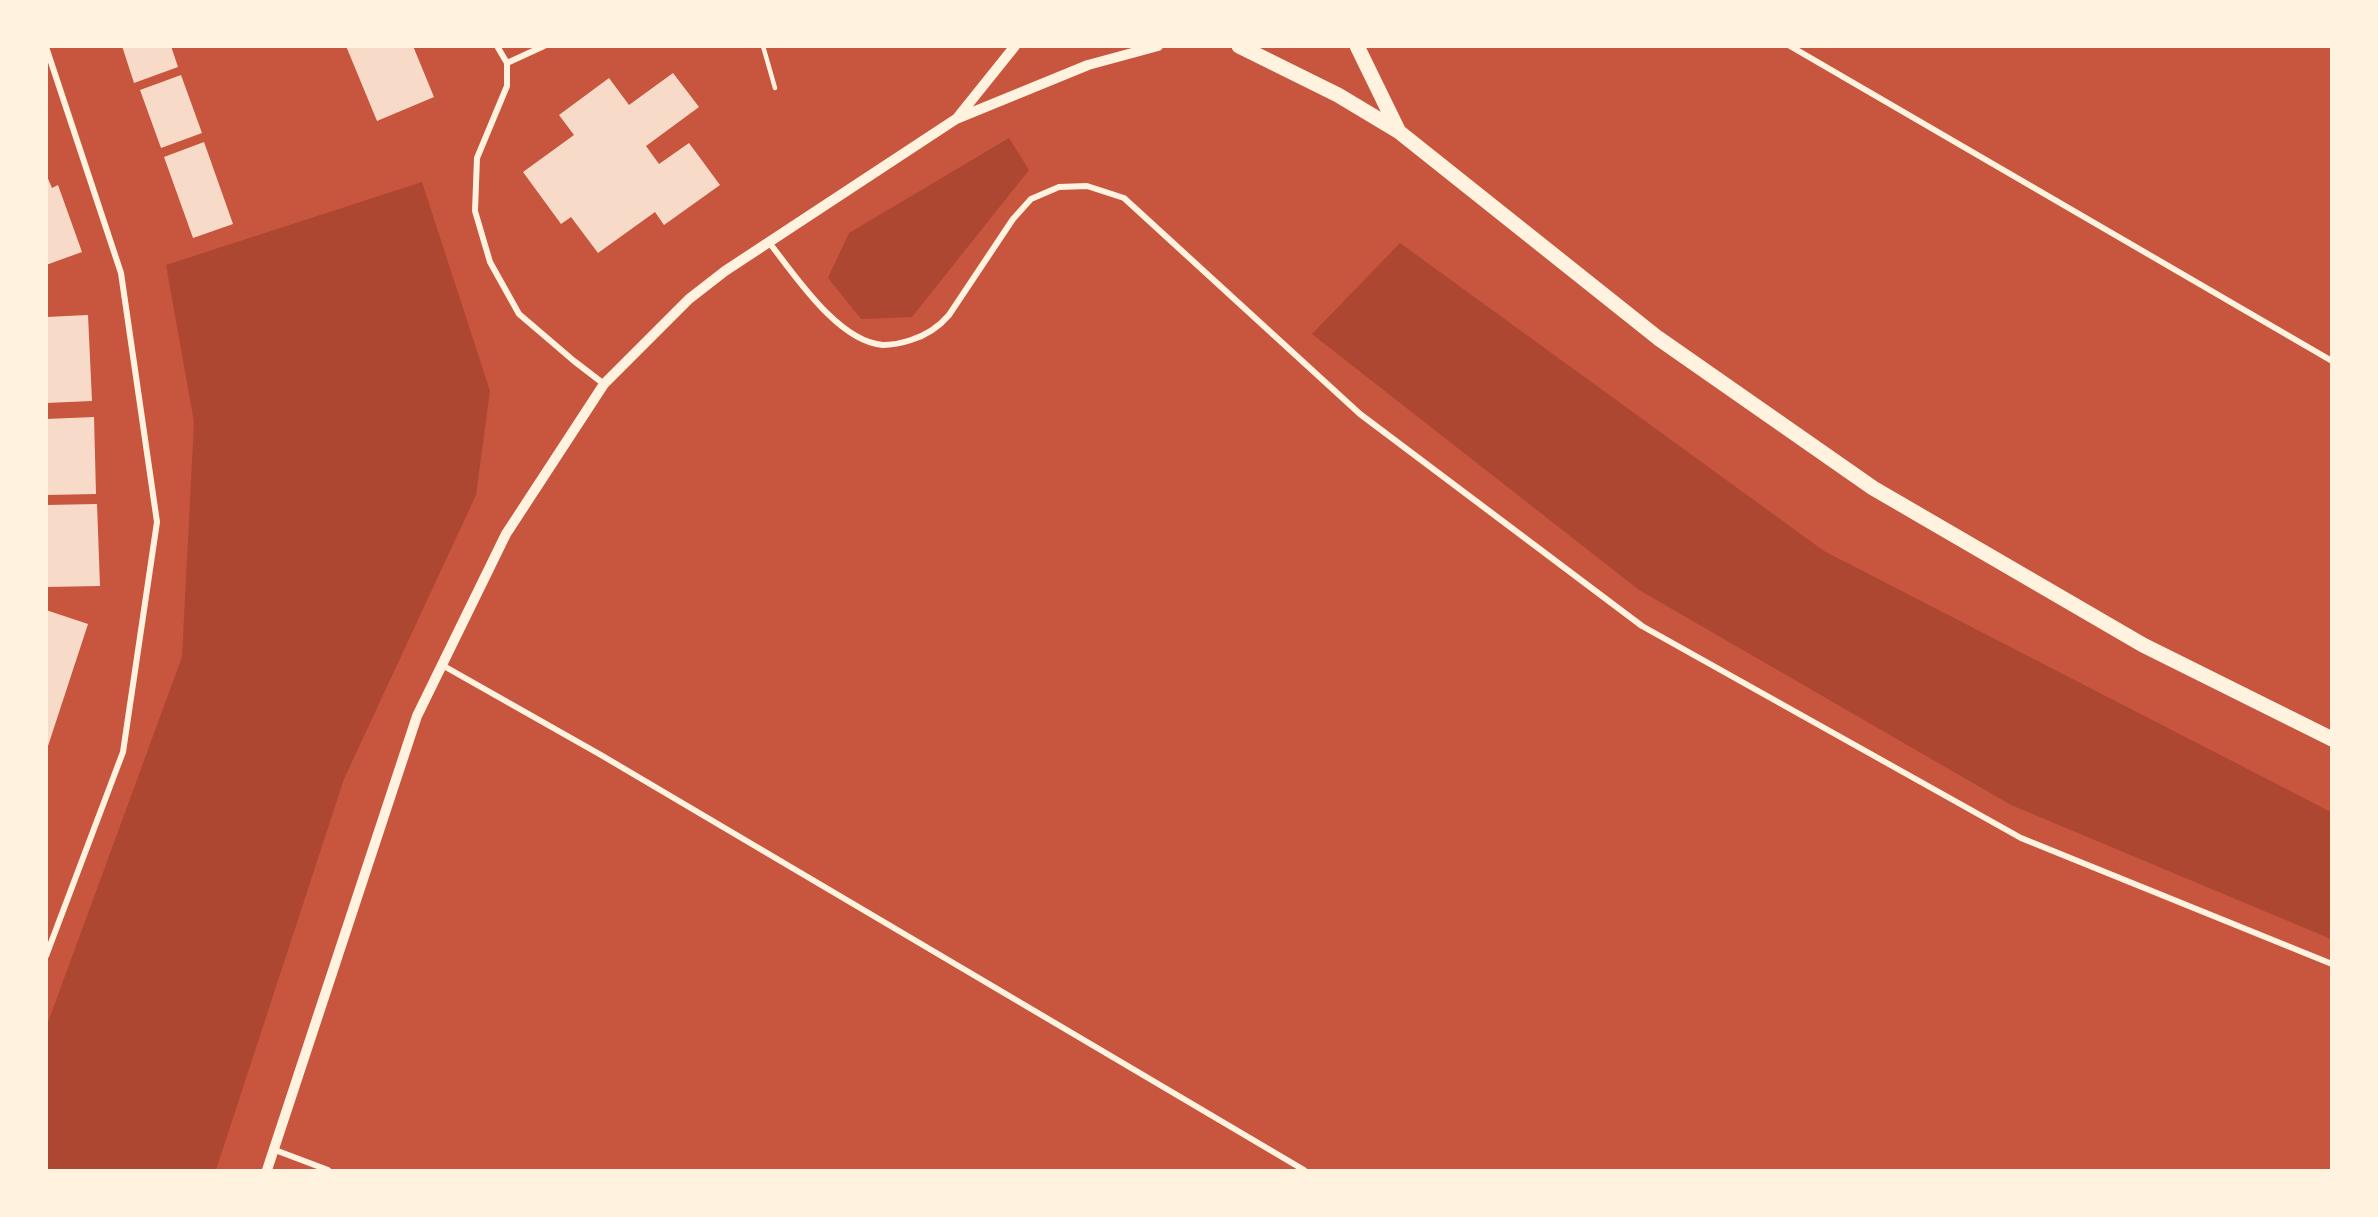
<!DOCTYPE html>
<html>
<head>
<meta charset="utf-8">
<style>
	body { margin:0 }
	#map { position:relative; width:2378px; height:1217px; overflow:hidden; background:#c8553d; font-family:Jost,sans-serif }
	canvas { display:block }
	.frame { position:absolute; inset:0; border:48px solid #fff3e0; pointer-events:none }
</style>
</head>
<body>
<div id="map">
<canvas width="2378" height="1217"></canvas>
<div class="frame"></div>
</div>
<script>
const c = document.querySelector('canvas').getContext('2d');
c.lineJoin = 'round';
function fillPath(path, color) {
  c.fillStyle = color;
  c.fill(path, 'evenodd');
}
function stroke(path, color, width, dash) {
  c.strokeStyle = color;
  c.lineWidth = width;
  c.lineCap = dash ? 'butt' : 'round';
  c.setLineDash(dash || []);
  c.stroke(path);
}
fillPath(new Path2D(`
	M 1009,138 L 1029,170 L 912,317 L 861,319 L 828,278 L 849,233 Z
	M 422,182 L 490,391 L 476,495 L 344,779 L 216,1170 L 47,1170 L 47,1025 L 182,657 L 194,422 L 166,265 Z
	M 1400,243 L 1824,551 L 2331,812 L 2331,939 L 2011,805 L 1639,590 L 1312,334 Z`), '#ae4732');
fillPath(new Path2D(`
	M 122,46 L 171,46 L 178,67 L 134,83 Z
	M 346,46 L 413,46 L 434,97 L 377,121 Z
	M 673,73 L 699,107 L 646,146 L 659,164 L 689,143 L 720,185 L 664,225 L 655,212 L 598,253 L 571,217 L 561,224 L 523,172 L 574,135 L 559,115 L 609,78 L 629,105 Z
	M 181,75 L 202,133 L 161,148 L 140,90 Z
	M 204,142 L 233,224 L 193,238 L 164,157 Z
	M 46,174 L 52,188 L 58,185 L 82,252 L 46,265 Z
	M 88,315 L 92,401 L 46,403 L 46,317 Z
	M 94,417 L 96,494 L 46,495 L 46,419 Z
	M 97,504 L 100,586 L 46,587 L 46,505 Z
	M 46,610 L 88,624 L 47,749 L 46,749 Z`), '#f7dbc8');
stroke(new Path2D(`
	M 763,46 L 775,88`), '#fff3e0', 4.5);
stroke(new Path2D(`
	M 497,46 L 507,63 L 507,86 L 477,158 L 475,211 L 490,262 L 519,314 L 574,361 L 604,384
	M 1790,46 L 2332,361
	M 46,47 L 121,273 L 157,522 L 123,752 L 46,956
	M 507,63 L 544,46
	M 768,241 C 794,274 838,342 883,345 C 892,345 902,343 911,340 C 927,335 938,328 949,315 L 1013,219 L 1031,199 L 1059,187 L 1087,186 L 1124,198 L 1360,414 L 1642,626 L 2021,838 L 2332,964
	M 442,665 L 601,755 L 1304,1170
	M 275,1150 L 328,1170`), '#fff3e0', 6);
stroke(new Path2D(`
	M 958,117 L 1015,46
	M 267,1170 L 417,716 L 506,534 L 604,384 L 689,299 L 725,271 L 956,119 L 1088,65 L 1158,46`), '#fff3e0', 10);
stroke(new Path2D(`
	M 1239,46 L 1338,95 L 1398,131 L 1658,338 L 1873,488 L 2143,645 L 2332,739
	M 1357,46 L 1398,130`), '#fff3e0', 15);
</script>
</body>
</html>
